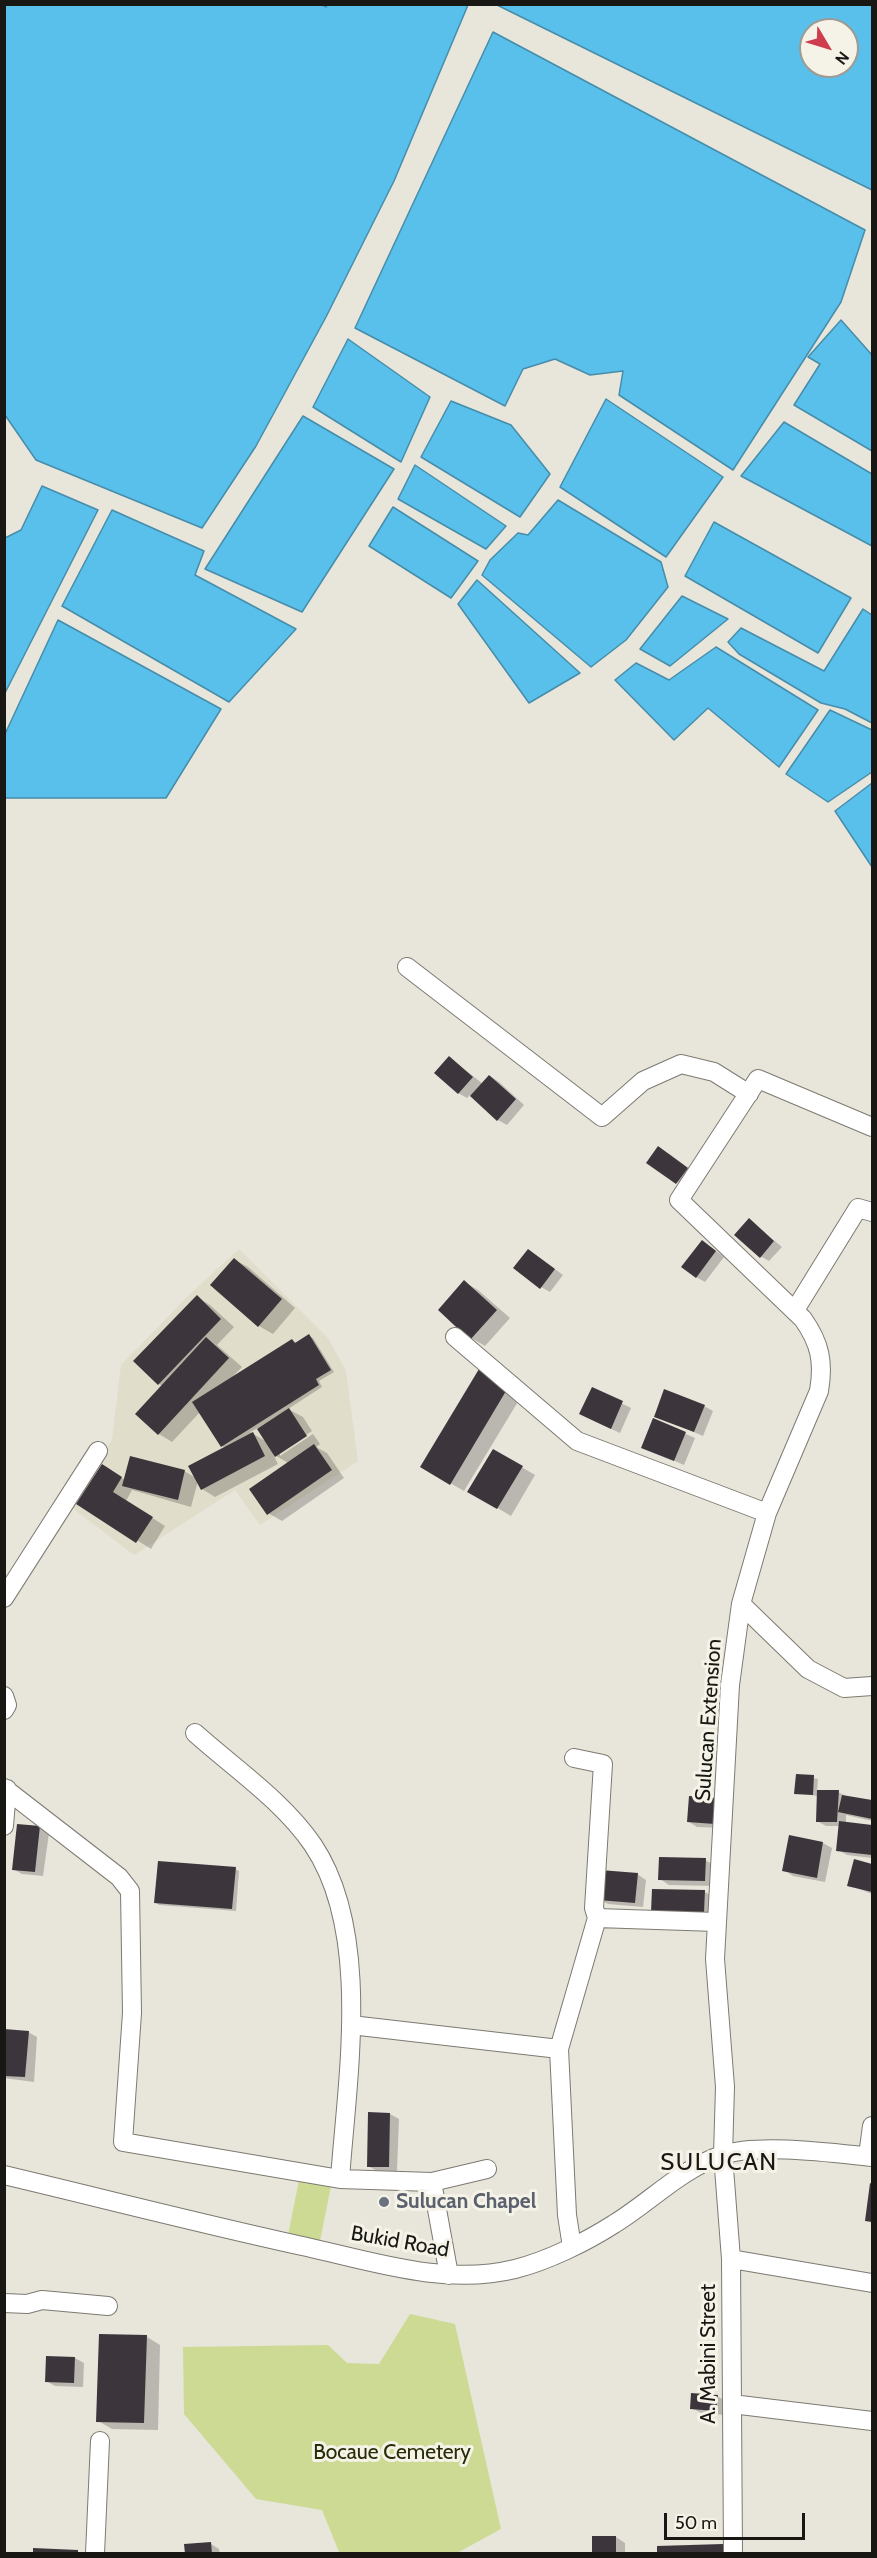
<!DOCTYPE html>
<html>
<head>
<meta charset="utf-8">
<style>
	body { margin:0 }
	#map { position:relative; width:877px; height:2558px; overflow:hidden; background:#e8e5db; font-family:Cabin,sans-serif }
	canvas { display:block }
	.frame { position:absolute; inset:0; border:6px solid #181714; pointer-events:none }
	.north { position:absolute; left:799px; top:18px; width:60px; height:60px; box-sizing:border-box; background:#f5f3e8; border:2px solid #9d9b93; border-radius:50%; rotate:128deg; font-size:16px; font-weight:700; line-height:24px; text-align:center; color:#181714 }
	.north::after { content:''; display:block; margin:auto; width:21px; height:27px; background:#cd3d4d; clip-path:polygon(50% 0,100% 100%,50% 72%,0 100%) }
	.scale { position:absolute; left:664px; top:2513px; width:141px; height:27px; box-sizing:border-box; border:3px solid #181714; border-top:0; padding-left:8px; font-size:18px; line-height:21px; white-space:nowrap; color:#181714; -webkit-text-stroke:4px #f5f3e8; paint-order:stroke }
</style>
</head>
<body>
<div id="map">
<canvas width="877" height="2558"></canvas>
<div class="frame"></div>
<div class="north">N</div>
<div class="scale">50 m</div>
</div>
<script>
const c = document.querySelector('canvas').getContext('2d');
c.lineJoin = 'round';
function fillPath(path, color) {
  c.fillStyle = color;
  c.fill(path, 'evenodd');
}
function stroke(path, color, width, dash) {
  c.strokeStyle = color;
  c.lineWidth = width;
  c.lineCap = dash ? 'butt' : 'round';
  c.setLineDash(dash || []);
  c.stroke(path);
}
function drawText(font, color, halo, rows, align = 'center') {
  c.font = font + ' Cabin,sans-serif';
  c.lineWidth = 6;
  c.setLineDash([]);
  c.textBaseline = 'middle';
  c.strokeStyle = halo;
  c.fillStyle = color;
  for (const [text, x, y, turn = 0] of rows) {
    c.save();
    c.translate(x, y);
    c.rotate((+turn || 0) * Math.PI / 180);
    c.textAlign = isNaN(turn) ? turn : align;
    if (halo) c.strokeText(text, 0, 0);
    c.fillText(text, 0, 0);
    c.restore();
  }
}
fillPath(new Path2D(`
	M 239,1249 L 328,1338 L 346,1371 L 358,1461 L 260,1525 L 235,1490 L 134,1555 L 67,1504 L 112,1440 L 121,1365 L 191,1293 Z`), '#e1ddcb');
fillPath(new Path2D(`
	M 300,2175 L 332,2181 L 320,2241 L 288,2235 Z
	M 410,2314 L 455,2324 L 501,2529 L 457,2553 L 344,2553 L 339,2552 L 322,2510 L 256,2499 L 184,2414 L 183,2347 L 328,2345 L 347,2363 L 379,2364 Z`), '#cdda93');
const water = new Path2D(`
	M 320,4 L 326,7 L 328,4 L 468,5 L 394,181 L 326,317 L 256,446 L 202,528 L 36,460 L 5,415 L 5,5 Z
	M 497,5 L 872,5 L 872,190 ZM 811,30 L 847,30 L 847,66 L 811,66 Z
	M 493,32 L 865,230 L 841,302 L 733,470 L 619,395 L 623,371 L 590,375 L 555,359 L 523,369 L 505,406 L 355,328 Z
	M 841,320 L 872,355 L 872,451 L 794,405 L 820,364 L 808,357 Z
	M 348,339 L 430,397 L 401,462 L 313,407 Z
	M 606,399 L 723,477 L 666,557 L 560,487 Z
	M 451,401 L 511,425 L 550,474 L 520,517 L 421,457 Z
	M 303,416 L 394,469 L 302,612 L 205,569 Z
	M 784,422 L 872,474 L 872,546 L 741,476 Z
	M 415,465 L 506,526 L 486,549 L 398,499 Z
	M 42,486 L 98,510 L 5,693 L 5,538 L 21,530 Z
	M 558,500 L 661,562 L 668,587 L 626,640 L 591,667 L 482,575 L 490,560 L 518,533 L 528,535 Z
	M 393,507 L 478,561 L 451,598 L 369,546 Z
	M 112,510 L 204,551 L 195,575 L 296,629 L 229,702 L 62,606 Z
	M 714,522 L 851,598 L 818,653 L 685,576 Z
	M 477,580 L 580,673 L 529,703 L 458,604 Z
	M 682,596 L 728,619 L 670,666 L 640,649 Z
	M 863,609 L 872,615 L 872,723 L 845,709 L 821,703 L 739,654 L 728,642 L 741,628 L 824,671 Z
	M 58,620 L 221,709 L 166,798 L 5,798 L 5,734 Z
	M 716,647 L 818,710 L 779,767 L 708,708 L 674,740 L 615,680 L 636,663 L 669,680 Z
	M 830,710 L 872,730 L 872,772 L 828,802 L 786,774 Z
	M 872,783 L 872,867 L 835,811 Z`);
fillPath(water, '#59bfeb');
stroke(water, '#468daa', 1.5);
fillPath(new Path2D(`
	M 449,1057 L 483,1084 L 490,1076 L 499,1082 L 524,1105 L 507,1125 L 498,1120 L 470,1095 L 467,1098 L 458,1093 Z
	M 668,1153 L 696,1174 L 686,1188 L 648,1162 Z
	M 749,1220 L 782,1247 L 769,1261 L 760,1256 Z
	M 711,1247 L 724,1257 L 705,1282 L 696,1277 Z
	M 537,1256 L 563,1275 L 550,1292 L 541,1287 Z
	M 235,1260 L 248,1267 L 295,1308 L 273,1334 L 259,1326 L 212,1285 Z
	M 464,1282 L 478,1290 L 510,1318 L 485,1346 L 471,1338 Z
	M 197,1297 L 210,1305 L 234,1327 L 217,1345 L 242,1367 L 232,1377 L 292,1341 L 297,1343 L 309,1336 L 313,1338 L 334,1372 L 319,1381 L 322,1387 L 288,1409 L 303,1417 L 312,1431 L 280,1452 L 280,1456 L 313,1434 L 320,1444 L 316,1447 L 327,1453 L 344,1478 L 282,1521 L 268,1513 L 288,1463 L 273,1454 L 278,1464 L 215,1497 L 202,1489 L 198,1481 L 191,1507 L 132,1490 L 126,1501 L 165,1526 L 151,1549 L 78,1503 L 116,1474 L 125,1480 L 184,1471 L 196,1478 L 226,1448 L 222,1446 L 200,1412 L 172,1442 L 159,1434 L 163,1386 L 159,1384 ZM 258,1428 L 267,1442 L 250,1432 Z
	M 480,1371 L 519,1400 L 464,1491 L 422,1467 Z
	M 593,1389 L 631,1408 L 620,1433 L 590,1419 Z
	M 704,1406 L 713,1411 L 703,1436 L 656,1416 Z
	M 654,1420 L 695,1438 L 684,1465 L 643,1447 Z
	M 494,1451 L 535,1475 L 511,1516 L 469,1491 Z
	M 797,1775 L 818,1779 L 817,1791 L 838,1792 L 848,1797 L 872,1802 L 872,1821 L 846,1815 L 846,1823 L 872,1826 L 872,1858 L 847,1855 L 838,1850 L 840,1826 L 826,1826 L 817,1821 L 818,1796 L 796,1793 Z
	M 725,1804 L 724,1828 L 697,1827 L 689,1822 Z
	M 40,1828 L 49,1833 L 43,1876 L 22,1874 L 13,1869 Z
	M 823,1843 L 832,1848 L 825,1882 L 793,1876 L 784,1870 Z
	M 705,1860 L 714,1865 L 714,1886 L 669,1885 L 660,1879 Z
	M 855,1861 L 872,1865 L 872,1894 L 849,1885 Z
	M 235,1869 L 239,1871 L 236,1911 L 159,1905 L 155,1902 Z
	M 637,1874 L 646,1880 L 643,1907 L 608,1904 L 599,1899 Z
	M 705,1892 L 714,1897 L 713,1917 L 662,1916 Z
	M 4,2030 L 28,2032 L 37,2037 L 34,2082 L 4,2078 Z
	M 390,2114 L 399,2119 L 397,2171 L 377,2171 L 368,2166 Z
	M 872,2185 L 872,2223 L 867,2220 Z
	M 147,2337 L 160,2345 L 158,2430 L 112,2429 L 98,2421 Z
	M 48,2357 L 75,2358 L 84,2363 L 83,2387 L 55,2386 L 46,2381 Z
	M 717,2396 L 726,2401 L 725,2415 L 701,2413 L 692,2408 Z
	M 616,2537 L 625,2543 L 625,2554 L 594,2554 Z
	M 211,2544 L 219,2549 L 220,2554 L 186,2554 Z`), '#0003');
fillPath(new Path2D(`
	M 449,1056 L 473,1077 L 458,1094 L 434,1073 Z
	M 489,1075 L 516,1099 L 497,1121 L 470,1096 Z
	M 658,1146 L 688,1168 L 676,1184 L 646,1163 Z
	M 749,1218 L 774,1241 L 760,1258 L 734,1235 Z
	M 702,1240 L 716,1251 L 696,1278 L 681,1267 Z
	M 528,1249 L 555,1269 L 540,1289 L 513,1268 Z
	M 234,1258 L 282,1299 L 258,1327 L 210,1285 Z
	M 464,1280 L 497,1310 L 470,1340 L 438,1310 Z
	M 197,1295 L 221,1319 L 158,1385 L 133,1361 Z
	M 309,1334 L 331,1370 L 316,1379 L 319,1385 L 221,1447 L 192,1402 L 292,1339 L 295,1343 Z
	M 206,1337 L 229,1358 L 158,1435 L 135,1414 Z
	M 479,1369 L 506,1391 L 450,1485 L 420,1467 Z
	M 592,1387 L 623,1401 L 611,1429 L 579,1414 Z
	M 664,1389 L 705,1405 L 694,1432 L 654,1417 Z
	M 289,1408 L 307,1436 L 275,1457 L 257,1429 Z
	M 653,1418 L 686,1432 L 674,1461 L 641,1448 Z
	M 253,1432 L 265,1456 L 201,1490 L 188,1466 Z
	M 314,1444 L 332,1470 L 267,1515 L 249,1489 Z
	M 493,1449 L 523,1466 L 497,1509 L 467,1492 Z
	M 130,1456 L 185,1470 L 178,1500 L 122,1486 Z
	M 102,1464 L 122,1477 L 113,1492 L 153,1517 L 136,1543 L 76,1504 Z
	M 796,1774 L 814,1775 L 813,1795 L 794,1794 Z
	M 817,1790 L 839,1790 L 837,1822 L 816,1822 Z
	M 842,1795 L 872,1800 L 872,1819 L 838,1812 Z
	M 689,1796 L 717,1798 L 715,1824 L 687,1822 Z
	M 839,1821 L 872,1825 L 872,1855 L 836,1851 Z
	M 17,1824 L 40,1826 L 35,1872 L 12,1870 Z
	M 789,1835 L 823,1842 L 817,1878 L 782,1871 Z
	M 659,1857 L 706,1858 L 705,1881 L 658,1880 Z
	M 854,1859 L 872,1864 L 872,1892 L 847,1886 Z
	M 158,1861 L 236,1867 L 232,1909 L 154,1903 Z
	M 600,1870 L 638,1873 L 635,1903 L 598,1900 Z
	M 652,1889 L 705,1890 L 704,1913 L 651,1912 Z
	M 4,2029 L 29,2031 L 25,2077 L 4,2076 Z
	M 368,2112 L 390,2113 L 389,2167 L 367,2167 Z
	M 870,2183 L 872,2184 L 872,2222 L 865,2221 Z
	M 99,2334 L 147,2335 L 144,2423 L 96,2422 Z
	M 46,2356 L 75,2357 L 74,2383 L 45,2382 Z
	M 691,2393 L 718,2395 L 716,2411 L 690,2409 Z
	M 592,2536 L 616,2536 L 616,2554 L 592,2554 Z
	M 211,2542 L 212,2554 L 185,2554 L 184,2544 Z
	M 723,2544 L 724,2554 L 657,2554 L 657,2546 Z
	M 33,2548 L 78,2550 L 78,2554 L 33,2554 Z`), '#3c363c');
const minor = new Path2D(`
	M 407,967 L 602,1117 L 643,1081 L 681,1064 L 714,1072 L 749,1094
	M 795,1310 L 858,1208 L 872,1212
	M 455,1337 L 577,1441 L 767,1513
	M 4,1598 L 98,1451
	M 741,1604 L 808,1669 L 844,1688 L 872,1686
	M 4,1696 L 7,1705 L 4,1710
	M 195,1733 C 234,1768 283,1801 313,1845 C 372,1933 347,2079 340,2179
	M 574,1758 L 603,1764 L 594,1908 L 597,1918 L 716,1922
	M 4,1788 L 119,1877 L 130,1891 L 132,2013 L 123,2142 L 340,2179 L 432,2182
	M 4,1826 L 7,1789
	M 351,2025 L 559,2049
	M 868,2156 L 872,2126
	M 4,2175 C 105,2199 206,2225 307,2247 C 374,2262 446,2286 515,2269 C 547,2261 586,2242 614,2224 C 650,2202 681,2169 722,2155 C 760,2143 832,2153 872,2157
	M 572,2247 L 567,2215 L 559,2049 L 597,1918
	M 731,2259 L 872,2283
	M 449,2275 L 432,2182 L 487,2169
	M 4,2303 L 27,2304 L 42,2300 L 108,2306
	M 732,2404 L 872,2421
	M 95,2554 L 100,2441
	M 733,2554 L 731,2259 L 723,2155 L 725,2087 L 715,1959 L 730,1685 L 741,1604 L 767,1513 L 819,1391 C 824,1362 820,1343 803,1319 L 679,1200 L 758,1079 L 872,1127`);
stroke(minor, '#7c7a71', 20);
stroke(minor, '#fff', 18);
for (const [x, y, r, color] of [
	[384,2202,6,"#6b7280"]
]) {
  const dot = new Path2D();
  dot.arc(x, y, r, 0, 2 * Math.PI);
  c.fillStyle = color;
  c.fill(dot);
  stroke(dot, '#f5f3e8', 2);
}
drawText('21px', '#181714', '#f5f3e8', [
	["Sulucan Extension",709,1720,-86],
	["Bukid Road",400,2242,10],
	["A. Mabini Street",709,2354,-90]
]);
drawText('bold 21px', '#5b616d', '#f5f3e8', [
	["Sulucan Chapel",396,2202]
], 'left');
drawText('21px', '#282d07', '#f5f3e8', [
	["Bocaue Cemetery",392,2453]
]);
c.letterSpacing = '1.5px';
drawText('24px', '#181714', '#f5f3e8', [
	["SULUCAN",719,2163]
]);
c.letterSpacing = '0px';
</script>
</body>
</html>
